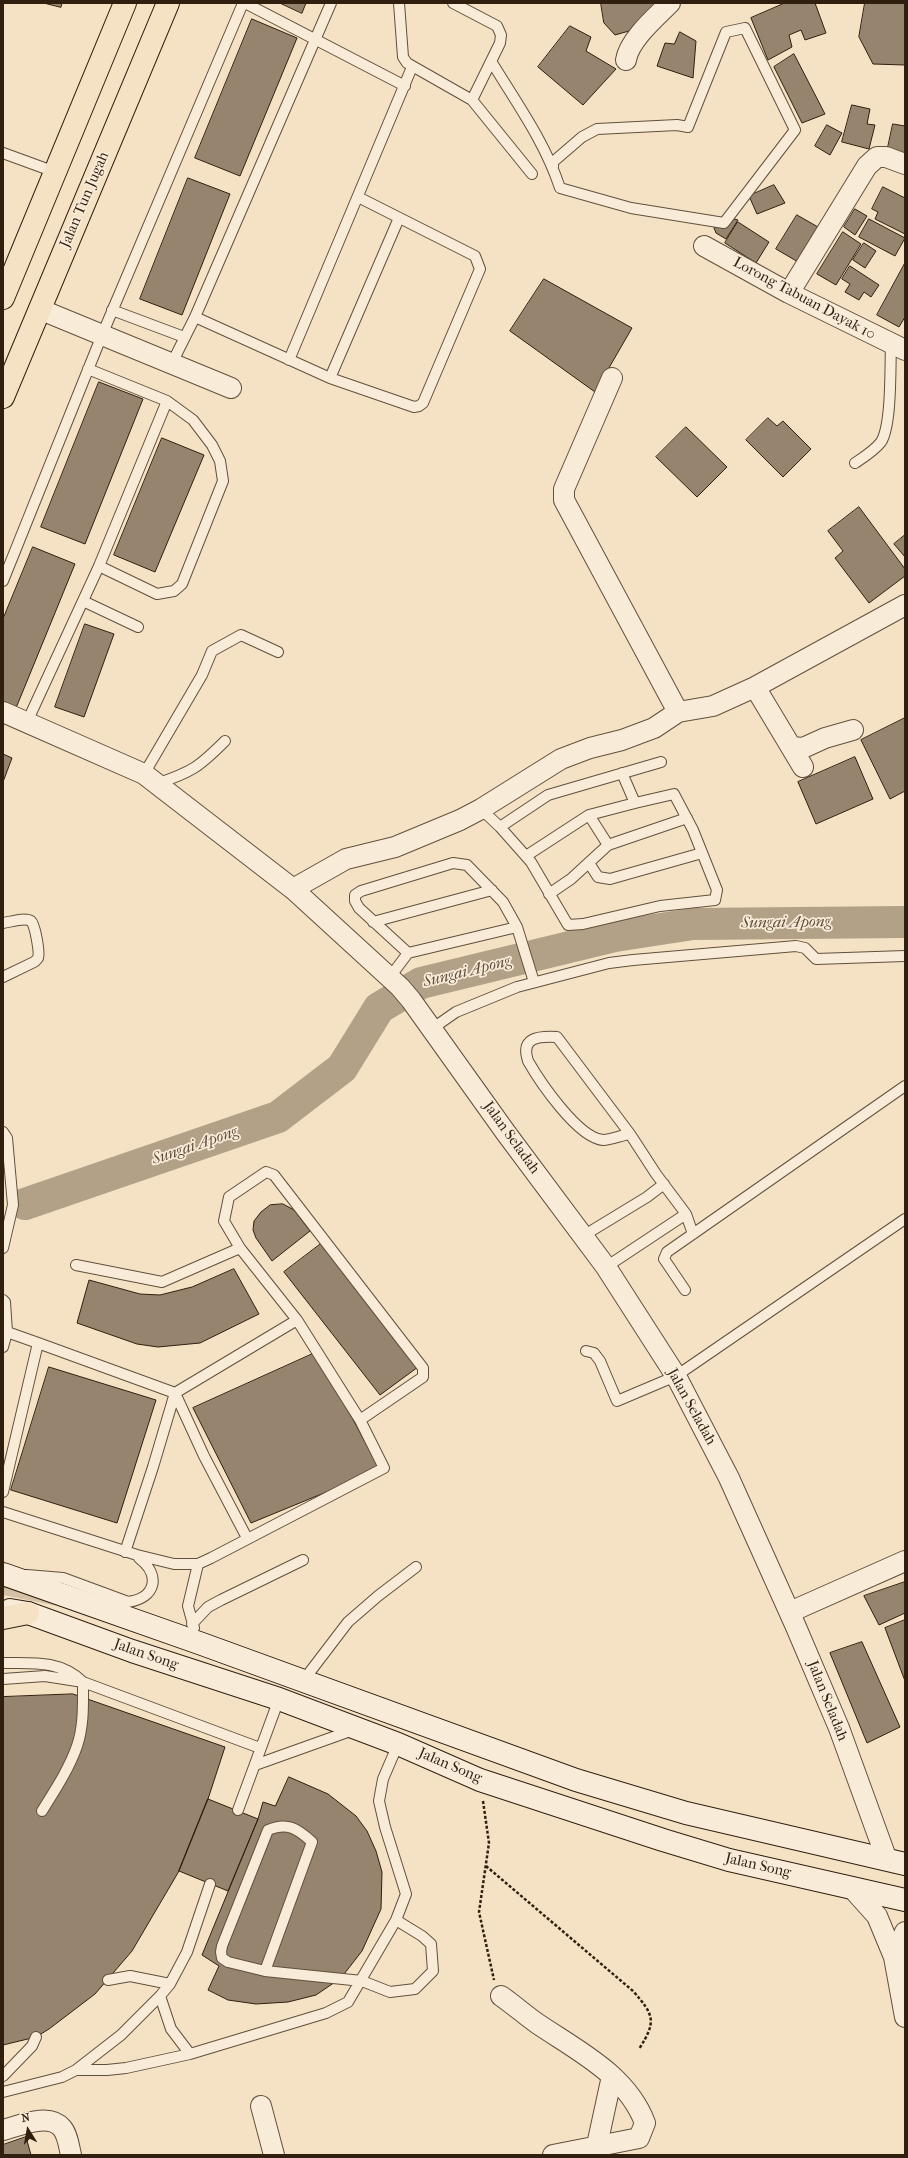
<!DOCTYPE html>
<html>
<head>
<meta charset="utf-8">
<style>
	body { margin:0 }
	#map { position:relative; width:908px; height:2158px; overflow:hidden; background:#f5e2c5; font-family:"IM FELL French Canon",serif }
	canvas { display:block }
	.frame { position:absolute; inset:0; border:4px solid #301f0f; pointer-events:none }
	.north { position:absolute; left:8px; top:2110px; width:40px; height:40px; -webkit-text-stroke:3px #f8ecd9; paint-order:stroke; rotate:349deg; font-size:11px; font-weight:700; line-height:16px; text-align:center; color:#301f0f }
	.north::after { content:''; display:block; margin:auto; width:14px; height:18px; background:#301f0f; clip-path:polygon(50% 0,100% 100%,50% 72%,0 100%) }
</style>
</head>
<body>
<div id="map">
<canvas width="908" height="2158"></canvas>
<div class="frame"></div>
<div class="north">N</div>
</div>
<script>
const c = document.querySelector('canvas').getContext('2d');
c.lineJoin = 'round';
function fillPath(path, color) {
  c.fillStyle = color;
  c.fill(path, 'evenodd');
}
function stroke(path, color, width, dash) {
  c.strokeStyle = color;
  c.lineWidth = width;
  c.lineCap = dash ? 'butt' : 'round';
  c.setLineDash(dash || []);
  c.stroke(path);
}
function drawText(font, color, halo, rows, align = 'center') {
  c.font = font + ' "IM FELL French Canon",serif';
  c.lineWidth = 3.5;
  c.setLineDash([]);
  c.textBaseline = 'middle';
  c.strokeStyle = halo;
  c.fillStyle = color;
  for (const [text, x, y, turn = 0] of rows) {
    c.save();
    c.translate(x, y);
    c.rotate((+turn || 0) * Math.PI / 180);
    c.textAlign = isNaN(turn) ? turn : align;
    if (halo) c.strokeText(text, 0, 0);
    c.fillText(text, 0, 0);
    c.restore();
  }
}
fillPath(new Path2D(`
	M 3,1586 L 58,1606 L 3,1595 Z`), '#d4c1a6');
stroke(new Path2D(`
	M 25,1204 L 278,1117 L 342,1068 L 379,1008 L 421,983 L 615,936 L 693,924 L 905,922`), '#b2a087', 32);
const building = new Path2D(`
	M 44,3 L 62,3 L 61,7 Z
	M 280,3 L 306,3 L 302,13 Z
	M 601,3 L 658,3 L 629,31 L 615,35 L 604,23 Z
	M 785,3 L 815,3 L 826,33 L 805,40 L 801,30 L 789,35 L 792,47 L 768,60 L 751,18 Z
	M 865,3 L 905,3 L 905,65 L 873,64 L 859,37 Z
	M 252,19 L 297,38 L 240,176 L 195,158 Z
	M 570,26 L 591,37 L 586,51 L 616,69 L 583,105 L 538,67 Z
	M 680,32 L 696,41 L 693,78 L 657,66 L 665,43 L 674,44 Z
	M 794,54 L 825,114 L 802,123 L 774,67 Z
	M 852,105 L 870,109 L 867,124 L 875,125 L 869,149 L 842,142 Z
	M 893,124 L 905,126 L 905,156 L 887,152 Z
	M 827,125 L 842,133 L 830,155 L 815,146 Z
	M 188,178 L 230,194 L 182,315 L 140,299 Z
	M 774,185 L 785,203 L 757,214 L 749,196 Z
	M 883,187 L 905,198 L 905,234 L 875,219 L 878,212 L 872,209 Z
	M 855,209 L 867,216 L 855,235 L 844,227 Z
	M 797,215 L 825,231 L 805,266 L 776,249 Z
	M 730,218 L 738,220 L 726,239 L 716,233 L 714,228 Z
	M 869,219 L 905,238 L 895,256 L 859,237 Z
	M 738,222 L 769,242 L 756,263 L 725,243 Z
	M 843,232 L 861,244 L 836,285 L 817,274 Z
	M 864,243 L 876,251 L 865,268 L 853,260 Z
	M 905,263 L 905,317 L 899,327 L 877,315 Z
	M 850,266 L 879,285 L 871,297 L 864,292 L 859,300 L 845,292 L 850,284 L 842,279 Z
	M 544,279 L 632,328 L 595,392 L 510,331 Z
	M 99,382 L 143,399 L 85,544 L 41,527 Z
	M 768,418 L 777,426 L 783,421 L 811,449 L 783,477 L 746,440 Z
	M 686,427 L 727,467 L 697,497 L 656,457 Z
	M 162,438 L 204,455 L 155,572 L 114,555 Z
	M 859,507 L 905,569 L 905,576 L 869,603 L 835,558 L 843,551 L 828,531 Z
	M 905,535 L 905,557 L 894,544 Z
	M 33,547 L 75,564 L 16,708 L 3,703 L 3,619 Z
	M 85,624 L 114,634 L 84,717 L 55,707 Z
	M 905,718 L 905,791 L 890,799 L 861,740 Z
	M 3,754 L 12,758 L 3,782 Z
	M 855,757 L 873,799 L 816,824 L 798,782 Z
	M 283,1204 L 294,1210 L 310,1231 L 272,1261 L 256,1238 L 253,1230 L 254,1221 L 261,1212 L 270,1205 Z
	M 322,1243 L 418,1367 L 380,1395 L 284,1272 Z
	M 234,1269 L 259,1314 L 200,1343 L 158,1347 L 137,1344 L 77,1323 L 89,1280 L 140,1294 L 160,1295 L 192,1287 Z
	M 317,1352 L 380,1470 L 251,1523 L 193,1408 Z
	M 49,1367 L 156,1400 L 117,1523 L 11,1490 Z
	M 905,1582 L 905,1613 L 879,1625 L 864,1596 Z
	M 905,1620 L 905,1681 L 885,1628 Z
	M 862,1642 L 900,1727 L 867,1743 L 830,1653 Z
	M 73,1694 L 225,1747 L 208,1799 L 179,1871 L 132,1951 L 95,1994 L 49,2029 L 36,2037 L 3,2045 L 3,1697 Z
	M 289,1777 L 328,1794 L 356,1816 L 367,1831 L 376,1851 L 382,1872 L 381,1909 L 362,1951 L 341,1978 L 316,1995 L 288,2002 L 256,2004 L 228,2000 L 208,1990 L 219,1966 L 202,1955 L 258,1819 L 263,1802 L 275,1806 Z
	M 208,1799 L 258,1819 L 228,1891 L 179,1871 Z
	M 26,2137 L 31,2155 L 3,2155 L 3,2145 Z`);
fillPath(building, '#96846e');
stroke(building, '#301f0f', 1);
const service = new Path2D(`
	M 245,3 L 405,86
	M 399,3 L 403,57 L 407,63 L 472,100 L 532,174
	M 453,3 L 497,26 L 501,35 L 500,43 L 472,100
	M 491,61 C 516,102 545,142 560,188 L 631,208 L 724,223 L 795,130 L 745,28 L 726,32 L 688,127 L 677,125 L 597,129 L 582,137 L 553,162 L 553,167
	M 3,153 L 55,172
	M 112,310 L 184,337
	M 195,317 L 330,378 L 414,407 L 419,406 L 423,403 L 480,269 L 475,256 L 358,197
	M 289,360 L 412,67
	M 172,363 L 195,317 L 331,3
	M 88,369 L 167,401 L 193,420 L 212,445 L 220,461 L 223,481 L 182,584 L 174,591 L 157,594 L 99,566
	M 330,378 L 399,218
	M 855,463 C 864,457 874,451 881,442 C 892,425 890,366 891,345
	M 3,581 L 102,335 L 243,3
	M 83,601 L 138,627
	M 27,722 L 99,566 L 167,401
	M 622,773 L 635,803
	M 144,774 L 202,675 L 212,651 L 241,635 L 278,652
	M 156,784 C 192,772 199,767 225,741
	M 481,809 L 500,827 L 531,862 L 568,925 L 583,924 L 660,906 L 715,900 L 717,890 L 693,830 L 674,794 L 635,803 L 589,815 L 526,856
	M 589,815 L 608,845
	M 500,827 L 548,795 L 661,762
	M 589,863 L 598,877 L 610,879 L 702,853
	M 549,894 L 571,879 L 608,845 L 687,818
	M 373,922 L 492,890
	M 3,923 C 10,922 25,917 31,921 C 35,924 40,953 38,958 C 37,959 36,961 34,962 L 3,977
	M 408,953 L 359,908 L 355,901 L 355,895 L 361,891 L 453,863 L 467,865 L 503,902 L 517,927 L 534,982
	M 390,977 L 408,953 L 517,927
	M 433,1028 L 456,1012 L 517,987 L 609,963 L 633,960 L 796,946 L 805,948 L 816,959 L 905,956
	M 3,1132 L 7,1138 L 13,1205 L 3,1248
	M 630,1134 C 622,1135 611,1140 603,1140 C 578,1138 540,1082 528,1061 C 520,1037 539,1036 557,1037 L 630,1134 L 656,1174 L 686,1214 L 693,1234
	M 583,1236 L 647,1197 L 664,1184
	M 240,1248 L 224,1221 L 229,1197 L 266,1172 L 274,1175 L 423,1368 L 423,1377 L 360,1420
	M 606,1267 L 686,1214
	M 685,1290 L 664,1259 L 667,1252 L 905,1086
	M 3,1300 L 5,1302 L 7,1332 L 3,1347
	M 7,1332 L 38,1343
	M 586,1351 L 594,1353 L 600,1361 L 617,1401 L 676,1376 L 905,1219
	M 3,1492 L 38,1343 L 175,1393 L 297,1320 L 240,1248 L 162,1282 L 76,1265
	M 3,1512 L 137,1555 L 174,1564 L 198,1564 L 211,1558 L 384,1468 L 360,1420 L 297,1320
	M 125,1552 L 153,1467 L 175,1393 L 204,1456 L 247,1538
	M 27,1575 L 63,1578 L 128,1602 C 156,1598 161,1575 139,1558
	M 192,1624 L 208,1607 L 221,1600 L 303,1560
	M 194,1628 L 188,1606 L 198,1564
	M 3,1663 C 33,1663 60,1660 83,1682 C 83,1703 84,1726 77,1746 C 69,1769 55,1790 42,1811
	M 3,1679 L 45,1676 L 83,1682 L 260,1748
	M 303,1681 L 348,1622 L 378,1596 L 416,1567
	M 255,1765 L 353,1730
	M 238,1810 L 279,1699
	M 265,1971 L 312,1842 C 297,1828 287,1822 268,1830 L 222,1946 L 221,1952 L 222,1958 L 228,1962 L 265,1971 L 362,1981 L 390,1992 L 415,1989 L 433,1971 L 431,1944 L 422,1936 L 396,1920
	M 108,1980 L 130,1976 L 170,1984
	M 160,1996 L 171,2029 L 190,2054
	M 76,2070 L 107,2070 L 126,2068 L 190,2054 L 326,2013 L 348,2002 L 396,1920 L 406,1894 L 385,1827 L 379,1801 L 383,1779 L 398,1744
	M 3,2076 L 32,2046 L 36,2037
	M 3,2092 L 62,2077 L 76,2070 L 121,2035 L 160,1996 L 170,1984 L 187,1952 L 210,1884`);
const minor = new Path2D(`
	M 626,60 C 629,40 656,17 670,3
	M 704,246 L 789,293 L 905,350
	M 789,293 L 867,166 L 877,157 L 886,157 L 905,164
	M 39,309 L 231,388
	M 612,378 L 564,489 L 564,500 L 678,712
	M 755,687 L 803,767
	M 3,712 L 144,774 L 293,889 L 400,987 L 411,1000 L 506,1133 L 606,1267 L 676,1376 L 729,1478 L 796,1627 L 839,1728 L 887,1860
	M 792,747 L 803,748 L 825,738 L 853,730
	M 293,889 L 346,859 L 395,847 L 460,820 L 481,809 L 561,759 L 590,748 L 622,740 L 654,728 L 678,712 L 713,706 L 755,687 L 905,605
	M 790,1612 L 905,1561
	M 851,1887 L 877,1916 L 894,1957 L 905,2017
	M 894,1957 L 905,1932
	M 501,1996 C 514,2005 525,2015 538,2024 C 578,2051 627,2075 645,2123 L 639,2138 L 553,2155
	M 261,2106 L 274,2155
	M 3,2130 C 19,2126 49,2112 62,2128 C 68,2135 69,2147 71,2155
	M 597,2145 L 612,2076`);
const secondary = new Path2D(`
	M 3,1574 L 202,1644 L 576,1780 L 686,1813 L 905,1864
	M 10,1610 L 28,1613 L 132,1651 L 279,1699 L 398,1744 L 480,1780 L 663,1840 L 729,1860 L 905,1900`);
const trunk = new Path2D(`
	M 3,298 L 125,3
	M 3,397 L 168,3
	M 3,1618 L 28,1613`);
stroke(service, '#61503c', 12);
stroke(minor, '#61503c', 22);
stroke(secondary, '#301f0f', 24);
stroke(trunk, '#301f0f', 24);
stroke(new Path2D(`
	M 483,1801 L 489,1843 L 479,1912 L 494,1980
	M 486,1866 L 633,1991 C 654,2015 657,2021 639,2049`), '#301f0f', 2.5, [3, 2]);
stroke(service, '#f8ecd9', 10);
stroke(minor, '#f8ecd9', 20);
stroke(secondary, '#f8ecd9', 22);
stroke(trunk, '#f5e2c5', 22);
drawText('15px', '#301f0f', '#f8ecd9', [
	["Jalan Tun Jugah",85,200,-67],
	["Lorong Tabuan Dayak 10",804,299,28],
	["Jalan Seladah",511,1138,54],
	["Jalan Seladah",691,1407,61],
	["Jalan Song",146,1655,19],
	["Jalan Seladah",827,1701,68],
	["Jalan Song",450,1766,23],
	["Jalan Song",758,1866,13]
]);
drawText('italic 16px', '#5e4c39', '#f8ecd9', [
	["Sungai Apong",786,923,-1],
	["Sungai Apong",467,972,-14],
	["Sungai Apong",195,1146,-19]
]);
</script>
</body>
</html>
